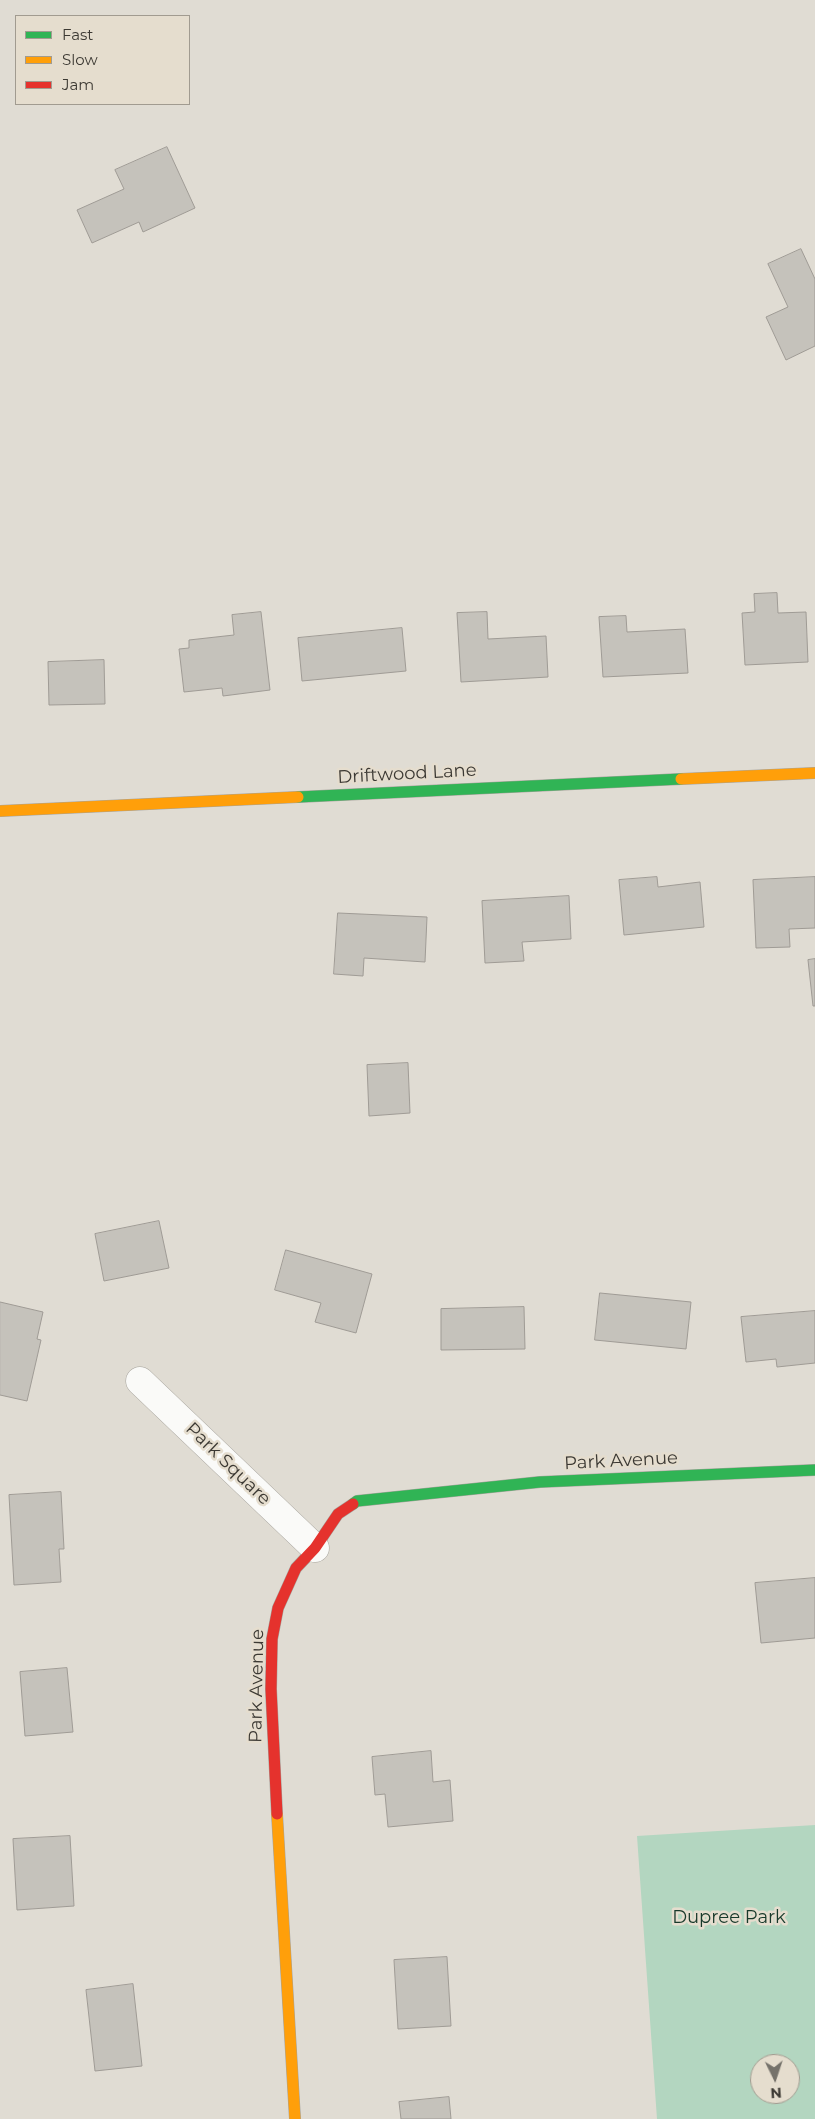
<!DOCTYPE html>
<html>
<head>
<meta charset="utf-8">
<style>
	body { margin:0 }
	#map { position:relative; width:815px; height:2119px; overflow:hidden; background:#e0dcd3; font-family:Montserrat,sans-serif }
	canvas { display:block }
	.legend { position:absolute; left:15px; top:15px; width:175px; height:90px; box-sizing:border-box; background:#e5ddce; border:1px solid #a19b90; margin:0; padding:6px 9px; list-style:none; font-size:15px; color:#3c3933 }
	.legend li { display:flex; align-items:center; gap:10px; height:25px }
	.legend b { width:25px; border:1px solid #a19b90 }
	.north { position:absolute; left:750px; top:2054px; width:50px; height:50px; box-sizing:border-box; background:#e5ddce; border:1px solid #a19b90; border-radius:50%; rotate:176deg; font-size:14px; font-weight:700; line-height:20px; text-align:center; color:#3c3933 }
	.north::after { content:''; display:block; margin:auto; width:18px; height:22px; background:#75726b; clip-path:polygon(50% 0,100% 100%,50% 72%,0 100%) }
</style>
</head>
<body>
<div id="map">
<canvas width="815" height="2119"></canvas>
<ul class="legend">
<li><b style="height:6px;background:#30b455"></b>Fast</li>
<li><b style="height:6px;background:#ff9f0a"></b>Slow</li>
<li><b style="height:6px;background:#e5322d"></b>Jam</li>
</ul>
<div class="north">N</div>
</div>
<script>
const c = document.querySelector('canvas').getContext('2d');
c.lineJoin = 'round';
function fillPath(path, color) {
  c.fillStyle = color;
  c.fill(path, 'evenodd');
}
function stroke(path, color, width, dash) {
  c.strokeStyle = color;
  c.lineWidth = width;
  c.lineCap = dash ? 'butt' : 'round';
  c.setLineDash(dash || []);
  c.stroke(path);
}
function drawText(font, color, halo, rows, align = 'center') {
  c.font = font + ' Montserrat,sans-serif';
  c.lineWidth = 5;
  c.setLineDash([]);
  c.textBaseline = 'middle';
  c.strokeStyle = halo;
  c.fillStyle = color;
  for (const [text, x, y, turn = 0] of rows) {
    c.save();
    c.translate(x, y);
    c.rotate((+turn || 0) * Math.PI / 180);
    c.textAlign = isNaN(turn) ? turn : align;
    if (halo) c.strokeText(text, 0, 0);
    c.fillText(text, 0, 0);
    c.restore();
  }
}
fillPath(new Path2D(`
	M 815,1825 L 815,2119 L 657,2119 L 637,1836 ZM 760,2064 L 790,2064 L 790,2094 L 760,2094 Z`), '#b3d6c0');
const building = new Path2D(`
	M 167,147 L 195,208 L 143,232 L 139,222 L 92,243 L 77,210 L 124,189 L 115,170 Z
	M 801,249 L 815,279 L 815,346 L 786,360 L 766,317 L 788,307 L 768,264 Z
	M 777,593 L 778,613 L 806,612 L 808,662 L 745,665 L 742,613 L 755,612 L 754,594 Z
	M 261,612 L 270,690 L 223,696 L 222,688 L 184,692 L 179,649 L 189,648 L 189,640 L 234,635 L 232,615 Z
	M 487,612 L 488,639 L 546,636 L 548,677 L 461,682 L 457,613 Z
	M 626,616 L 627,632 L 685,629 L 688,673 L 603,677 L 599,617 Z
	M 402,628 L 406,671 L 302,681 L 298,638 Z
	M 104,660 L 105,704 L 49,705 L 48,662 Z
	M 657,877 L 658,887 L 700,882 L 704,927 L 624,935 L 619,880 Z
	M 815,877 L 815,928 L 789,929 L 790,947 L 756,948 L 753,880 Z
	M 569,896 L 571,939 L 522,942 L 524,961 L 485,963 L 482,901 Z
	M 338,913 L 427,917 L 425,962 L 364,958 L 363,976 L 334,974 Z
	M 815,959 L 815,1006 L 813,1006 L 808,960 Z
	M 408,1063 L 410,1113 L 369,1116 L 367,1065 Z
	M 159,1221 L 169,1268 L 104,1281 L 95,1234 Z
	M 286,1250 L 372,1274 L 356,1333 L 315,1322 L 321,1303 L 275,1290 Z
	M 600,1293 L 691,1302 L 686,1349 L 595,1340 Z
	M 0,1302 L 43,1312 L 37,1339 L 41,1340 L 27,1401 L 0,1395 Z
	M 524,1307 L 525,1349 L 441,1350 L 441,1309 Z
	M 815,1311 L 815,1363 L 777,1367 L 776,1359 L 746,1362 L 741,1317 Z
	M 61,1492 L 64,1549 L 59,1549 L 61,1582 L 14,1585 L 9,1495 Z
	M 815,1578 L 815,1638 L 761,1643 L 755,1583 Z
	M 67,1668 L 73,1732 L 25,1736 L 20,1672 Z
	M 431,1751 L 433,1782 L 450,1780 L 453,1821 L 388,1827 L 385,1794 L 375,1795 L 372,1757 Z
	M 70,1836 L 74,1906 L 17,1910 L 13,1839 Z
	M 447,1957 L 451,2026 L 398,2029 L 394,1960 Z
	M 133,1984 L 142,2066 L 95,2071 L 86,1990 Z
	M 449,2097 L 451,2119 L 401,2119 L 399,2102 Z`);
fillPath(building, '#c5c2bb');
stroke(building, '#9f9b95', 1);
const street = new Path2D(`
	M 140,1381 L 315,1548`);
const fast = new Path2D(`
	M 298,797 L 681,779
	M 353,1504 L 357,1501 L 540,1482 L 815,1470`);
const slow = new Path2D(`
	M 681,779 L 815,773
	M 0,811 L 298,797
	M 277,1814 L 295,2119`);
const jam = new Path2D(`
	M 277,1814 L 271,1689 L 272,1639 L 278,1608 L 296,1568 L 315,1548 L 338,1514 L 353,1504`);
stroke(street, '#a5a29b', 29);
stroke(fast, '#a5a29b', 12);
stroke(slow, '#a5a29b', 12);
stroke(jam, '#a5a29b', 12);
stroke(street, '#fafaf8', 28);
stroke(fast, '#30b455', 11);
stroke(slow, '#ff9f0a', 11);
stroke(jam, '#e5322d', 11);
drawText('18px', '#3c3933', '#e5ddce', [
	["Driftwood Lane",407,774,-3],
	["Park Avenue",621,1461,-3],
	["Park Square",228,1464,44],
	["Park Avenue",257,1686,-89]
]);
drawText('18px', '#17392a', '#e5ddce', [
	["Dupree Park",729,1918]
]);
</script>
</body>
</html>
